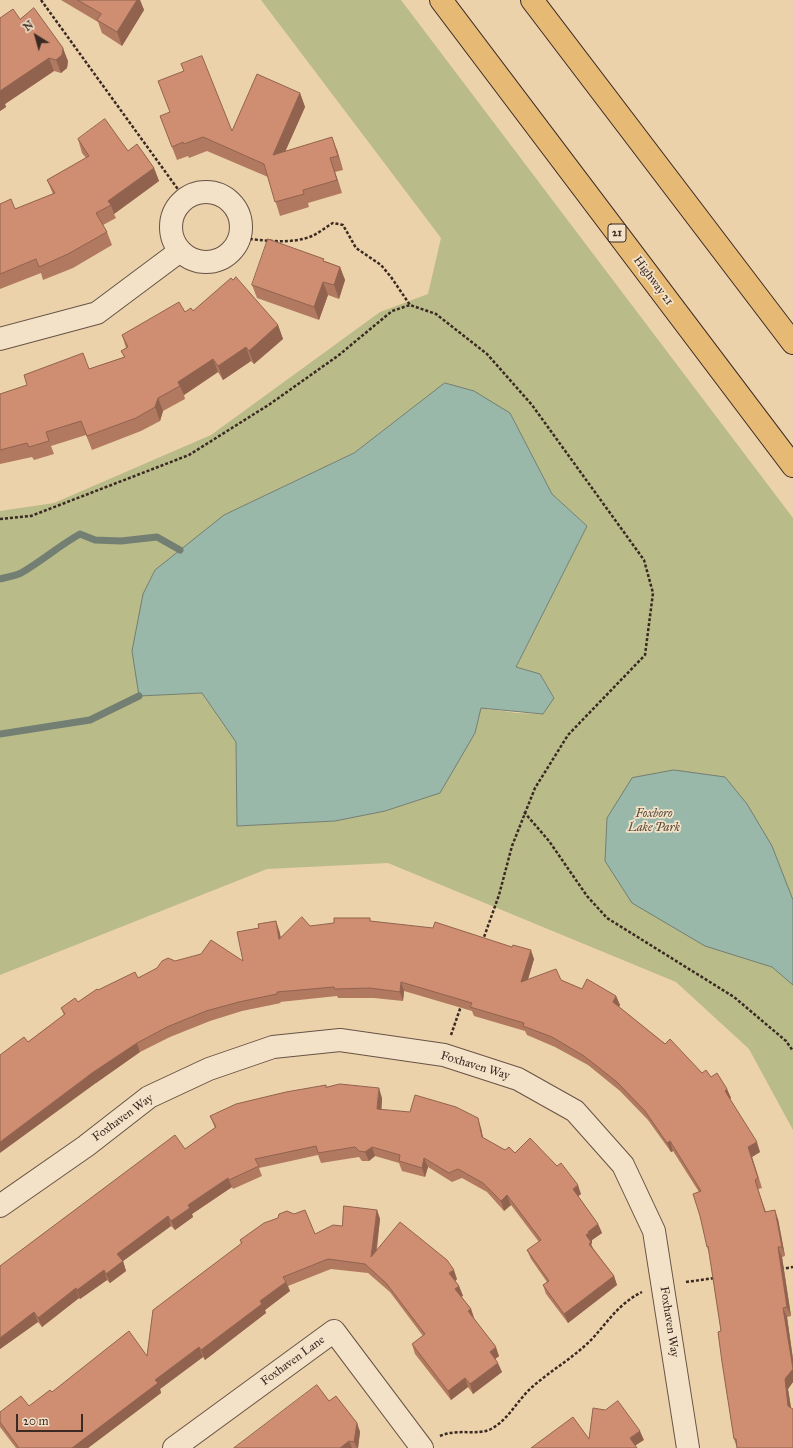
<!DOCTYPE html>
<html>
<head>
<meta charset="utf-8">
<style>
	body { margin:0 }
	#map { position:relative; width:793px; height:1448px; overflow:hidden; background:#ecd2aa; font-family:"IM FELL Great Primer",serif }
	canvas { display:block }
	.north { position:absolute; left:16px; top:16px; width:40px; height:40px; -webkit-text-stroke:3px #f3e2c8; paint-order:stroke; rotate:323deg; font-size:11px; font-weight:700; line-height:16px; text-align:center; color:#3b2923 }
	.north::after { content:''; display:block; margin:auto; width:14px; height:18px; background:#3b2923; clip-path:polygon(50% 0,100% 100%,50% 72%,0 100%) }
	.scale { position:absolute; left:16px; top:1414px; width:67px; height:18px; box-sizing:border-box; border:2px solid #3b2923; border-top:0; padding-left:5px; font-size:12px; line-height:14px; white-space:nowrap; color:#3b2923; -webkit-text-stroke:3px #f3e2c8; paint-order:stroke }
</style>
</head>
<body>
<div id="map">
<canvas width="793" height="1448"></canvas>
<div class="north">N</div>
<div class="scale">20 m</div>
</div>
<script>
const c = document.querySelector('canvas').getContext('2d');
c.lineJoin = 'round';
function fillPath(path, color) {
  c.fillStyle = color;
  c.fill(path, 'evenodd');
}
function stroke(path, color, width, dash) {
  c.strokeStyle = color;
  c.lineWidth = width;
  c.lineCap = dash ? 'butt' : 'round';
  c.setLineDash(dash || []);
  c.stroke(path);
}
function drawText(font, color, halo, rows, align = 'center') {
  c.font = font + ' "IM FELL Great Primer",serif';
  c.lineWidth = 3.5;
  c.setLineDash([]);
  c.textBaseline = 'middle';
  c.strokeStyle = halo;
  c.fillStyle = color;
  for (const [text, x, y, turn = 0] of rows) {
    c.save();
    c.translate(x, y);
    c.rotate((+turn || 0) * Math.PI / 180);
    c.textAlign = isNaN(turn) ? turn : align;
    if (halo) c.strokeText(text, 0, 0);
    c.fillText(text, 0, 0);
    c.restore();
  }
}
fillPath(new Path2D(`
	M 261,0 L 401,0 L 793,518 L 793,1130 L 749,1049 L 676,982 L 388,863 L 267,869 L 0,975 L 0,511 L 54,503 L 211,435 L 380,312 L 428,294 L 441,238 ZM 446,383 L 510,413 L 552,494 L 587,526 L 516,667 L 540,674 L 554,697 L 543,714 L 517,713 L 481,708 L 475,733 L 439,793 L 385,811 L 335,821 L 237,826 L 236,742 L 202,693 L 139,696 L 224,515 L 354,453 Z`), '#b9bb88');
const water = new Path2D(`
	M 445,383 L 474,391 L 510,413 L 552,494 L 587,526 L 516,667 L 540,674 L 554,698 L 543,714 L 481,708 L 475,733 L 440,793 L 385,811 L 335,821 L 237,826 L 236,742 L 202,693 L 139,696 L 132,651 L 143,594 L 155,570 L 224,515 L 354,453 Z
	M 674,770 L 725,777 L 747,804 L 772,846 L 793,900 L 793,985 L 772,967 L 705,946 L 632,903 L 605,861 L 607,818 L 632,778 Z`);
fillPath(water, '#99b8a9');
stroke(water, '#737f73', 1);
stroke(new Path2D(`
	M 0,579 C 7,577 15,576 21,573 C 42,561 60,545 80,534 L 95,540 L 121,541 L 157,537 L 180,550
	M 0,734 L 90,720 L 139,696`), '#737f73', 7);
const minor = new Path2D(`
	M171 227a35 35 0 1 1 70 0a35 35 0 1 1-70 0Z
	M 0,339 L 97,313 L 180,251
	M 0,1206 L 86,1146 L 149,1097 L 209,1069 L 273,1047 L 340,1040 L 444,1055 L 518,1079 L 575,1111 L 623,1165 L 654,1231 L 688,1448
	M 174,1448 L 334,1331 L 422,1448`);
const primary = new Path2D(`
	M 441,0 L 793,466
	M 532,0 L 793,343`);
stroke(minor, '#675345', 24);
stroke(primary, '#3b2923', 24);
stroke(new Path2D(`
	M 41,0 L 185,199
	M 240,238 C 261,240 291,245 312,236 C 319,233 326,227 333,223 L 343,225 L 356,248 L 381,265 L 391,277 L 410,305 L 436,314 L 487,354 L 532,405 L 644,560 L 653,593 L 645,655 L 568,735 L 535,788 L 512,846 L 499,895 L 483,940
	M 0,519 L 31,516 L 189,455 L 270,404 L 339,355 L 392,311 L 410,305
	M 524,812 L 549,841 L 587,896 L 607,918 L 734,997 L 786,1041 L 793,1051
	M 451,1035 L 461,1006
	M 781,1269 L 793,1267
	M 686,1282 L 715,1278
	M 440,1436 C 458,1428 477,1436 491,1429 C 508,1420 517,1401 531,1388 C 550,1371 573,1358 591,1340 C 608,1322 618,1304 642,1292`), '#3b2923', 2.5, [3, 2]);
stroke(minor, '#f3e2c8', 22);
stroke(primary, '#e6b975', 22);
fillPath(new Path2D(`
	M 61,0 L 140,0 L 144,10 L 122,46 L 102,33 L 98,22 Z
	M 0,18 L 20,19 L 68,61 L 67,68 L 61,73 L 54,71 L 5,104 L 6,107 L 0,111 Z
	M 300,93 L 305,107 L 285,151 L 337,150 L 343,170 L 335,172 L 342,193 L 308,203 L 309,207 L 280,216 L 268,177 L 207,151 L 189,158 L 188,156 L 177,160 L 160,116 L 232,131 Z
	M 78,139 L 154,168 L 159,181 L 114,214 L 116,218 L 103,225 L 107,232 L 112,245 L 73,268 L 43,280 L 41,273 L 0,289 L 0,204 L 15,209 L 53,194 L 47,180 L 86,158 L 82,153 Z
	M 325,261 L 340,267 L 345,280 L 339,299 L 328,295 L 319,320 L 257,298 L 252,285 Z
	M 193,311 L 278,325 L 283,339 L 254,364 L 251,361 L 223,380 L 218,372 L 184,395 L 185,399 L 163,411 L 160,421 L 141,431 L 92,450 L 86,435 L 51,446 L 54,454 L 34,460 L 32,457 L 0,464 L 0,394 L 89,369 L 124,357 L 121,351 L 126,348 L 122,335 L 185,312 Z
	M 371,921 L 534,959 L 528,980 L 561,980 L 582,989 L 616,996 L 620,1005 L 619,1007 L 702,1073 L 711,1077 L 727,1089 L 731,1098 L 730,1099 L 760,1152 L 752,1157 L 762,1188 L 758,1189 L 766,1212 L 778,1219 L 785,1256 L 782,1257 L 791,1316 L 787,1317 L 793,1359 L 793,1382 L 788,1389 L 791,1407 L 737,1448 L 734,1439 L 721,1331 L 710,1255 L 707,1247 L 699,1192 L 673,1151 L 671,1152 L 648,1120 L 620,1091 L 588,1065 L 555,1047 L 527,1035 L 525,1031 L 474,1016 L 472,1011 L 404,991 L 403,1001 L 374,998 L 338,998 L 337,996 L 280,1002 L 281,1003 L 242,1011 L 210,1021 L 170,1037 L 140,1052 L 96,1083 L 28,1042 L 64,1015 L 61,1008 L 78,1002 L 98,990 L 138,978 L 175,961 L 243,961 L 279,930 L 281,938 L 310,926 Z
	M 326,1085 L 326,1087 L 382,1098 L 381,1110 L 481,1128 L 483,1138 L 505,1150 L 515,1153 L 581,1194 L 578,1196 L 598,1224 L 602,1233 L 592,1240 L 592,1243 L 591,1244 L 593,1248 L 614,1276 L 617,1285 L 568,1323 L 546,1294 L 543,1285 L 547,1282 L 531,1259 L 527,1250 L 539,1242 L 511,1205 L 504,1211 L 487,1192 L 462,1178 L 452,1182 L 428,1167 L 425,1177 L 402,1171 L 399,1163 L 375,1156 L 369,1161 L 362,1161 L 359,1157 L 321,1163 L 318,1155 L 259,1168 L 262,1176 L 233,1189 L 232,1187 L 192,1214 L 193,1217 L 175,1230 L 171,1226 L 123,1261 L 126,1271 L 110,1283 L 107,1280 L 80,1299 L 79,1298 L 42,1327 L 38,1322 L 0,1349 L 0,1266 L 185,1149 L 215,1128 L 210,1116 Z
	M 377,1210 L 380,1219 L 377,1250 L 457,1279 L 455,1281 L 459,1286 L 463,1296 L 461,1296 L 471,1309 L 474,1318 L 499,1356 L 495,1359 L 502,1372 L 473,1394 L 468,1387 L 451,1400 L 415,1354 L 412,1344 L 423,1336 L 390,1292 L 368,1273 L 331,1269 L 288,1286 L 290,1291 L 265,1310 L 266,1313 L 205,1360 L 203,1357 L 160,1389 L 161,1393 L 88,1448 L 16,1448 L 0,1427 L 0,1412 L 29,1406 L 52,1392 L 147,1356 L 241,1244 L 240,1240 L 315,1234 L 342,1226 Z
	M 329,1401 L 357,1423 L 360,1432 L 358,1448 L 234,1448 Z`), '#b27961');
fillPath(new Path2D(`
	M 134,0 L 140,0 L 144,10 L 122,46 L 117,32 Z
	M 63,48 L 68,61 L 67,68 L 61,73 L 56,60 Z
	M 49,58 L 54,71 L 5,104 L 6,107 L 0,111 L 0,91 Z
	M 300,93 L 305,107 L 278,168 L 273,155 Z
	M 332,137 L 337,150 L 343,170 L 338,156 Z
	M 330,158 L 335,172 L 342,193 L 337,180 Z
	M 154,168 L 159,181 L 114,214 L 111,205 L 108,201 Z
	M 340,267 L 345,280 L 339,299 L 334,285 Z
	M 323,282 L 328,295 L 319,320 L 314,307 Z
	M 278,325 L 283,339 L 254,364 L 249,351 Z
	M 246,347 L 251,361 L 223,380 L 218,366 Z
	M 213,359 L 218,372 L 184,395 L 178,382 Z
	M 158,398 L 163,411 L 160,421 L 155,407 Z
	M 276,921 L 279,930 L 283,948 L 279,939 Z
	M 531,950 L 534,959 L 524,992 L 521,982 Z
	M 401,982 L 404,991 L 403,1001 L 400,992 Z
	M 616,996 L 620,1005 L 616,1011 L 613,1002 Z
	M 137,1043 L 140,1052 L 96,1083 L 0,1153 L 0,1142 L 92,1073 Z
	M 379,1088 L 382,1098 L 381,1119 L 377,1109 Z
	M 727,1089 L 731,1098 L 728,1100 L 725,1091 Z
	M 478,1118 L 481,1128 L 485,1147 L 482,1137 Z
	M 670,1141 L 673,1151 L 671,1152 L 667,1143 Z
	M 757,1142 L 760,1152 L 752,1157 L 762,1188 L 748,1147 Z
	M 372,1147 L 375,1156 L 369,1161 L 365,1152 Z
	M 424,1158 L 428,1167 L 425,1177 L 422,1168 Z
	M 228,1178 L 232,1187 L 192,1214 L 193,1217 L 175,1230 L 171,1221 L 188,1205 Z
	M 578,1185 L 581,1194 L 576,1198 L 573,1189 Z
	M 507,1195 L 511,1205 L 504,1211 L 501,1201 Z
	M 377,1210 L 380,1219 L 374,1266 L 371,1257 Z
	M 775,1210 L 778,1219 L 785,1256 L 782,1247 Z
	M 168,1216 L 171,1226 L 123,1261 L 126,1271 L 110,1283 L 106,1274 L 117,1254 Z
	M 598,1224 L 602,1233 L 592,1240 L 592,1243 L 591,1244 L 594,1252 L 593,1253 L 586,1235 L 588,1232 Z
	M 778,1247 L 782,1257 L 791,1316 L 787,1307 Z
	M 104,1270 L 107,1280 L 80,1299 L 77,1290 Z
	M 454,1270 L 457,1279 L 453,1283 L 449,1273 Z
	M 614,1276 L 617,1285 L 568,1323 L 564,1314 Z
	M 286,1282 L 290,1291 L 265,1310 L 266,1313 L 205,1360 L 201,1350 L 260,1301 Z
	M 459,1286 L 463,1296 L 459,1298 L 455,1289 Z
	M 76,1288 L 79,1298 L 42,1327 L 38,1318 Z
	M 783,1308 L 787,1317 L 793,1359 L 793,1382 L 788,1389 L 792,1415 L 788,1406 L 785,1379 Z
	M 471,1309 L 474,1318 L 468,1311 Z
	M 34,1312 L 38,1322 L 0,1349 L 0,1338 Z
	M 199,1347 L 203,1357 L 160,1389 L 161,1393 L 88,1448 L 72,1448 L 155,1380 Z
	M 496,1347 L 499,1356 L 493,1361 L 490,1352 Z
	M 498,1363 L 502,1372 L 473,1394 L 470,1384 Z
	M 465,1378 L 468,1387 L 451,1400 L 448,1391 Z
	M 357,1423 L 360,1432 L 358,1448 L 357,1448 L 354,1442 Z
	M 640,1431 L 644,1440 L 633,1447 L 630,1438 Z
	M 349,1441 L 352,1448 L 340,1448 Z`), '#91634f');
const building = new Path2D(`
	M 78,0 L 137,0 L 117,32 L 97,20 L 101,14 Z
	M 34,8 L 63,48 L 62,55 L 56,60 L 49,58 L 0,91 L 0,18 L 13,9 L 20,19 Z
	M 202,56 L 232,131 L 257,74 L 300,93 L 273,155 L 332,137 L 338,156 L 330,158 L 337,180 L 303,190 L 304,194 L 275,202 L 264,164 L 203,137 L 184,144 L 183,142 L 172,147 L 160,116 L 170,112 L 158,81 L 184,71 L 181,64 Z
	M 105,119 L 128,151 L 137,144 L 154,168 L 108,201 L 111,205 L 96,213 L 107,232 L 68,254 L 39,267 L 36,259 L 0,274 L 0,204 L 11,199 L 15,209 L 55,193 L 47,180 L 89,156 L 78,139 Z
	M 268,239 L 324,259 L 323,261 L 340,267 L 334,285 L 323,282 L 314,307 L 252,285 Z
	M 236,277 L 278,325 L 249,351 L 246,347 L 218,366 L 213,359 L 178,382 L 180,386 L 158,398 L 155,407 L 136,418 L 87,436 L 81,421 L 46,432 L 49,441 L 29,447 L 27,443 L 0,450 L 0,394 L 27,385 L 24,375 L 83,353 L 89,369 L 125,357 L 121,351 L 128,347 L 122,335 L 179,302 L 185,312 L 191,308 L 193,311 L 231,278 L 233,280 Z
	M 302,917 L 310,926 L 334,923 L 334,918 L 370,918 L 370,921 L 433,928 L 435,922 L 512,947 L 513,945 L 531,950 L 521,982 L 556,969 L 561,980 L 582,989 L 587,979 L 616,996 L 613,1002 L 665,1044 L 670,1039 L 702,1073 L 706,1070 L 711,1077 L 717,1073 L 727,1089 L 725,1091 L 757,1142 L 748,1147 L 758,1178 L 755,1180 L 765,1212 L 775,1210 L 782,1247 L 778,1247 L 787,1307 L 783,1308 L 793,1369 L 785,1379 L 788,1406 L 793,1409 L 793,1448 L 737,1448 L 736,1439 L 734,1439 L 722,1362 L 718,1332 L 721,1331 L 708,1246 L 707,1247 L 700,1216 L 693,1194 L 701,1191 L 670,1141 L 667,1143 L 645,1111 L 617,1082 L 584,1056 L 552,1037 L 523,1026 L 524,1023 L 470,1007 L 472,1003 L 401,982 L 400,992 L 370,988 L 334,989 L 334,987 L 277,992 L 277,994 L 239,1002 L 206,1011 L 167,1027 L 137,1043 L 92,1073 L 0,1142 L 0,1055 L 24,1037 L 28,1042 L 65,1014 L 61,1008 L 75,998 L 78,1002 L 97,989 L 98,990 L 135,972 L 138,978 L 157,968 L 162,961 L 168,958 L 175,961 L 201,954 L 211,940 L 243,961 L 237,932 L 259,928 L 258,924 L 276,921 L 279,939 Z
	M 340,1084 L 379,1088 L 377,1109 L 410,1112 L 415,1095 L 456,1107 L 478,1118 L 482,1137 L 505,1150 L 509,1147 L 515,1153 L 530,1138 L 557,1166 L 561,1163 L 578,1185 L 573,1189 L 598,1224 L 588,1232 L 589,1233 L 586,1235 L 591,1242 L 589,1244 L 614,1276 L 564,1314 L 543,1285 L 549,1281 L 527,1250 L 541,1240 L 507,1195 L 501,1201 L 483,1183 L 458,1169 L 449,1173 L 424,1158 L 422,1168 L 399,1161 L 400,1155 L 372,1147 L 365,1152 L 359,1151 L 355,1147 L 318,1153 L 316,1146 L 255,1159 L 259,1166 L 229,1180 L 228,1178 L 188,1205 L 190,1208 L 171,1221 L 168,1216 L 117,1254 L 123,1261 L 106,1274 L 104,1270 L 77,1290 L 76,1288 L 38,1318 L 34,1312 L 0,1338 L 0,1266 L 175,1135 L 185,1149 L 216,1127 L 210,1116 L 236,1104 L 286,1092 L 326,1085 L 326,1087 Z
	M 344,1206 L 377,1210 L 371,1257 L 400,1222 L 447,1260 L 454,1270 L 449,1273 L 459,1286 L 455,1289 L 471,1309 L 468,1311 L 496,1347 L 490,1352 L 498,1363 L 470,1384 L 465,1378 L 448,1391 L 412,1344 L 425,1334 L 386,1283 L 365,1264 L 328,1259 L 283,1277 L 286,1282 L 260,1301 L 262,1304 L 201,1350 L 199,1347 L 155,1380 L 158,1383 L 72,1448 L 19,1448 L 0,1422 L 0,1412 L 21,1396 L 29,1406 L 50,1390 L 52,1392 L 129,1331 L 147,1356 L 153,1310 L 242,1243 L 240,1240 L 264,1223 L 278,1218 L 279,1214 L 287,1211 L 294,1214 L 305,1210 L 315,1234 L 333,1225 L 342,1226 Z
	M 317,1385 L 329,1401 L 336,1396 L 357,1423 L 354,1442 L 349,1441 L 340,1448 L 234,1448 Z
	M 618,1401 L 640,1431 L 630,1438 L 637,1448 L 531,1448 L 573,1417 L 589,1439 L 593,1408 L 605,1410 Z`);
fillPath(building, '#cf8d71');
stroke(building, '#91634f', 1);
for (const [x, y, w] of [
	[617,233,18]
]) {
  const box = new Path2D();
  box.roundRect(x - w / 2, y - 9, w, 18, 3);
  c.fillStyle = '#f3e2c8';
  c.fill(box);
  stroke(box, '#3b2923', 1);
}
drawText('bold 11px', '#3b2923', null, [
	["21",617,233]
]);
drawText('12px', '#3b2923', '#f3e2c8', [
	["Highway 21",653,281,53],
	["Foxhaven Way",475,1066,17],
	["Foxhaven Way",123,1118,-36],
	["Foxhaven Way",669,1322,81],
	["Foxhaven Lane",293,1361,-36]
]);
drawText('italic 12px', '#544637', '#f3e2c8', [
	["Foxboro",654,814],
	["Lake Park",654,828]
]);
</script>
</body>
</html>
